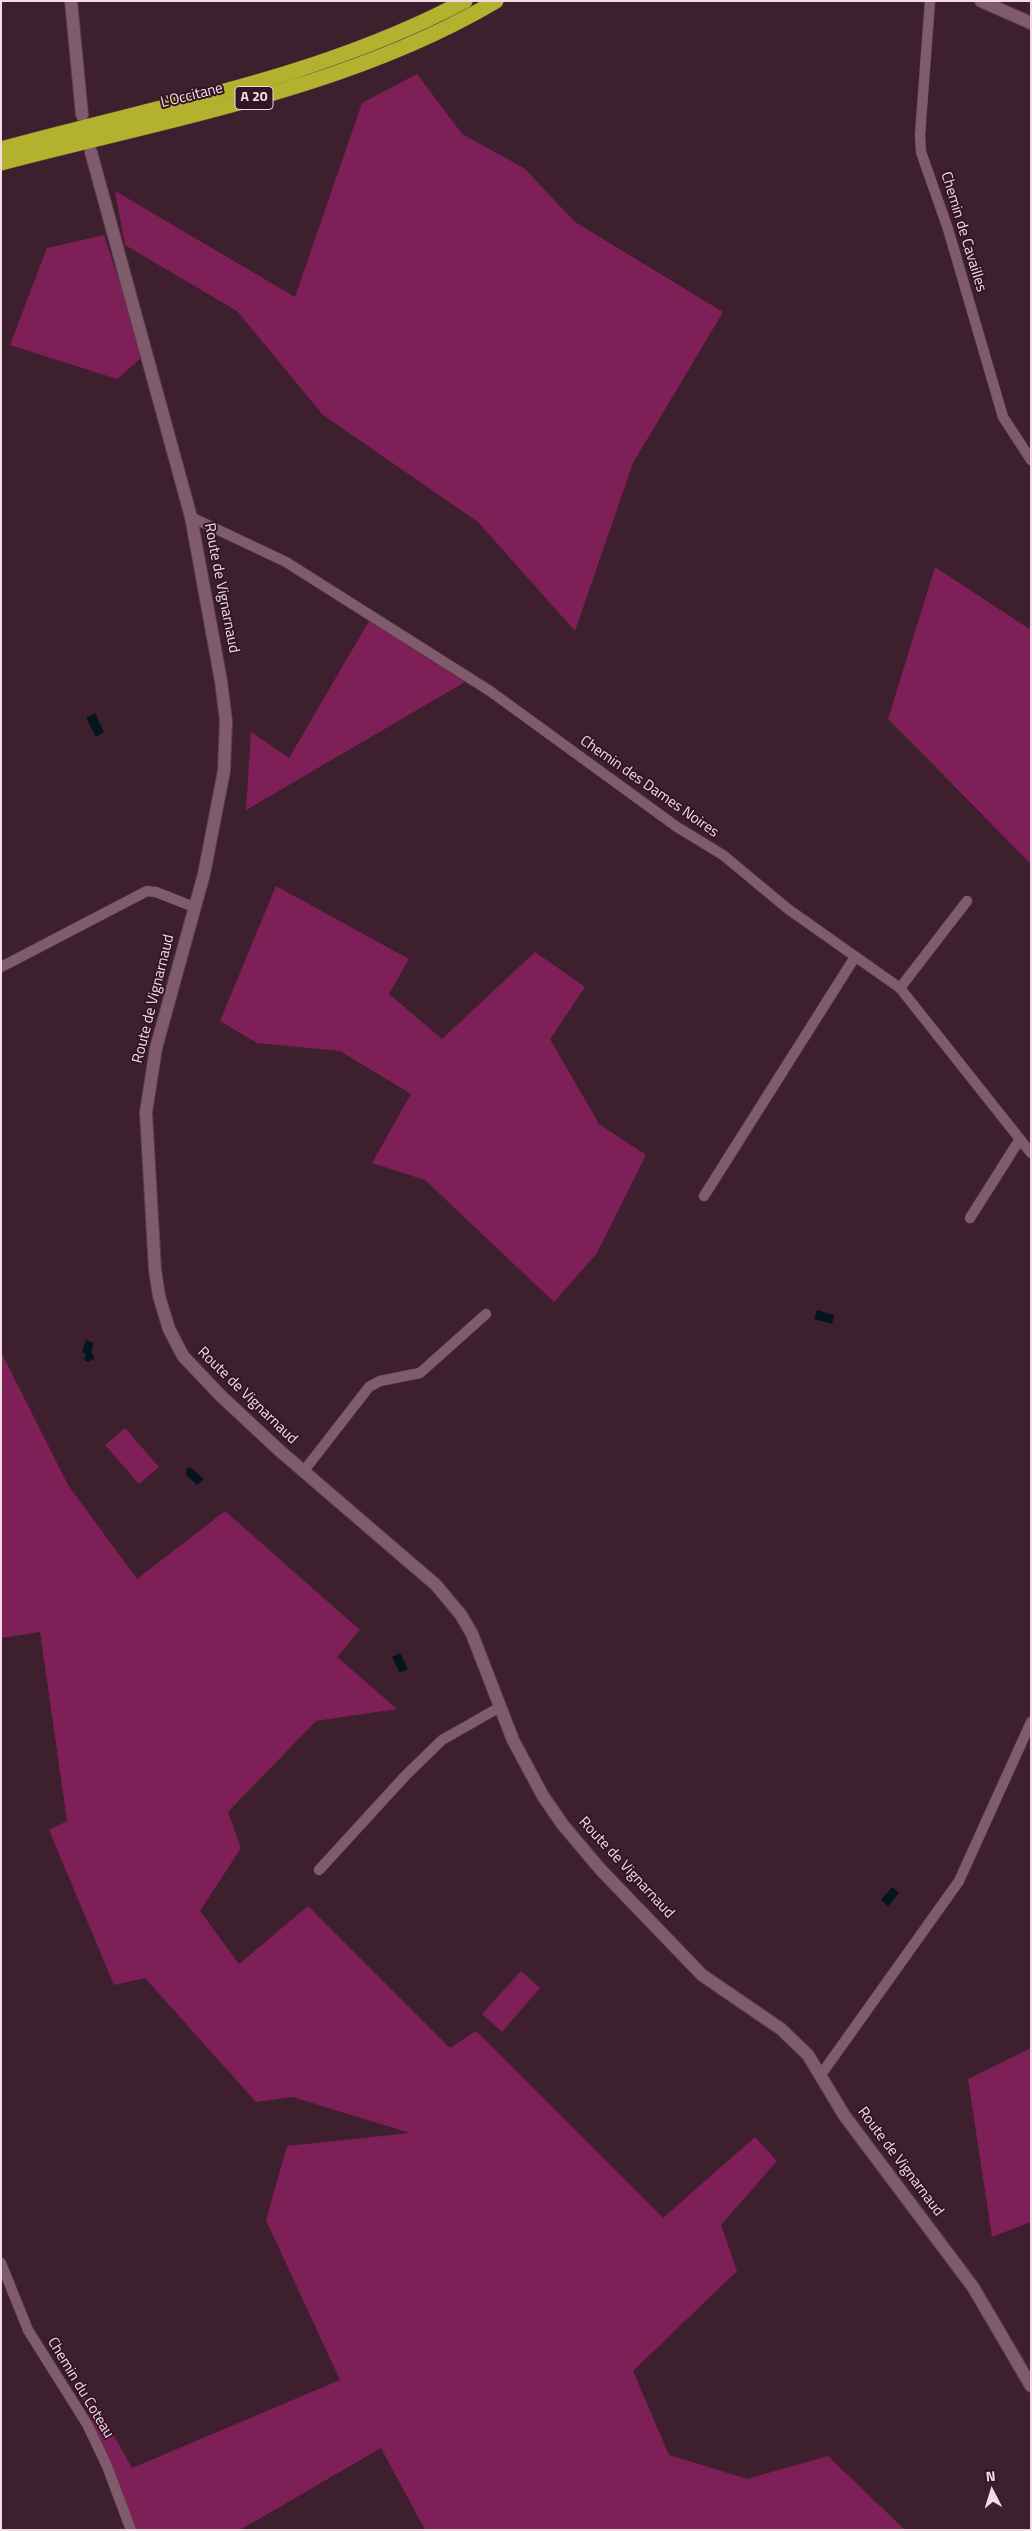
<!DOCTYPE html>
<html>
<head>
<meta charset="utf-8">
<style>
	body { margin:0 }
	#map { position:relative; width:1032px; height:2531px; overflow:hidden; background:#3e1f2e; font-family:"Titillium Web",sans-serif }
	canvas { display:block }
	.frame { position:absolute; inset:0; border:2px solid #f2dce5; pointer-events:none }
	.north { position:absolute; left:967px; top:2466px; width:50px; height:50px; -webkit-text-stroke:4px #331525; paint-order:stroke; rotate:355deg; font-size:14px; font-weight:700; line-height:20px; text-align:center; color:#f2dce5 }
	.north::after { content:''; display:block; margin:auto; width:18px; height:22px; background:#f2dce5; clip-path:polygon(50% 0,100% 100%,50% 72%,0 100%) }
</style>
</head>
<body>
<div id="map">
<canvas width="1032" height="2531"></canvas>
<div class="frame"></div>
<div class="north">N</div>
</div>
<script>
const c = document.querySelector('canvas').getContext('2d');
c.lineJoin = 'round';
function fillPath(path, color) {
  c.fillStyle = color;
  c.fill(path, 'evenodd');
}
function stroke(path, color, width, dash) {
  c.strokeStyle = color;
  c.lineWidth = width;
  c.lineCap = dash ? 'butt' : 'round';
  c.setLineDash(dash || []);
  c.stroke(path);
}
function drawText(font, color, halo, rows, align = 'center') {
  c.font = font + ' "Titillium Web",sans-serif';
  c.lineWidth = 4;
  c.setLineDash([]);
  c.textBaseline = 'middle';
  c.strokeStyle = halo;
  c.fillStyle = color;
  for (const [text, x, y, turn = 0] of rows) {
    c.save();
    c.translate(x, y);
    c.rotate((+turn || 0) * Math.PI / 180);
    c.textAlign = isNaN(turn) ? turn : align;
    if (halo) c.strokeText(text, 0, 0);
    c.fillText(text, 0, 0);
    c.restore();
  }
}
fillPath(new Path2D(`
	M 417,74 L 462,134 L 524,168 L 575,222 L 723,312 L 633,463 L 575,631 L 478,522 L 323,415 L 237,311 L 125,245 L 115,191 L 295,297 L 362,103 Z
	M 104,235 L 138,338 L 140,359 L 117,379 L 10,345 L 47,248 Z
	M 935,567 L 1031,630 L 1031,864 L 888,719 Z
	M 369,621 L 465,682 L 246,810 L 251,732 L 289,758 Z
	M 276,886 L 409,959 L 389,994 L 442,1039 L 535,952 L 585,987 L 550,1039 L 599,1124 L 646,1155 L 597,1253 L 554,1302 L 425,1180 L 372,1163 L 411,1094 L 340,1051 L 257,1043 L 220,1021 Z
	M 1,1352 L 68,1485 L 137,1579 L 225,1511 L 360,1630 L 337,1657 L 397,1709 L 316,1721 L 228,1812 L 241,1848 L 200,1911 L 239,1964 L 308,1906 L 450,2048 L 476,2031 L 663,2218 L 755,2137 L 777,2161 L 721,2225 L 737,2271 L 633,2371 L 669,2455 L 747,2479 L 828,2456 L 905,2530 L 425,2530 L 381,2448 L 240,2530 L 135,2530 L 80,2391 L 104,2418 L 132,2468 L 340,2380 L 266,2220 L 287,2146 L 410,2133 L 293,2097 L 256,2102 L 145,1978 L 114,1985 L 49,1830 L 67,1821 L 40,1632 L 1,1638 Z
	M 125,1428 L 159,1467 L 139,1484 L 105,1445 Z
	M 521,1971 L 540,1988 L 502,2032 L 482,2014 Z
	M 1031,2048 L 1031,2222 L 992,2237 L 968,2079 Z`), '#7f1f57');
fillPath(new Path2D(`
	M 95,713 L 104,732 L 96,737 L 86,718 Z
	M 817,1310 L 834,1315 L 832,1324 L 814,1319 Z
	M 86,1340 L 94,1343 L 91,1352 L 95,1358 L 88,1362 L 84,1360 L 86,1354 L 82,1352 Z
	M 190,1467 L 204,1479 L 197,1485 L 186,1475 L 187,1468 Z
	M 400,1653 L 408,1669 L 400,1673 L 392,1657 Z
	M 892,1887 L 899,1893 L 888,1906 L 881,1900 Z`), '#03161f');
const minor = new Path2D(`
	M 930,1 L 920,135 L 921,152 L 948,229 L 1003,417 L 1031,460
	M 191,517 L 286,562 L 490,691 L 677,827 L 723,855 L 788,909 L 900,988 L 1031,1153
	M 1,967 L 147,891 L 156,892 L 194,907
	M 900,988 L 967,901
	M 704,1196 L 855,957
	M 970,1218 L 1020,1139
	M 303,1472 L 369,1387 L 380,1381 L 420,1373 L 486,1314
	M 319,1870 L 406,1775 L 442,1740 L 500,1707
	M 820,2076 L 959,1881 L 1031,1722
	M 1,2263 L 28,2330 L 87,2424 L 107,2466 L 131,2530`);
const tertiary = new Path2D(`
	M 71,1 L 82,115
	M 981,1 L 1031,23
	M 91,152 L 191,517 L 221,681 L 226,721 L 224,771 L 204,874 L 156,1048 L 146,1112 L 155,1270 L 159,1296 L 169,1329 L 183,1356 L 221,1396 L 280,1451 L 436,1585 L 461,1615 L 472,1634 L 513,1740 L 543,1796 L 563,1825 L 601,1870 L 702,1975 L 781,2029 L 808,2055 L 844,2115 L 973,2287 L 1031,2386`);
const motorway = new Path2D(`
	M 1,149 C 158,106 320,78 465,1
	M 1,163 C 164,120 350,88 496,1`);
stroke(minor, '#593e4d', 11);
stroke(tertiary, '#593e4d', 14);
stroke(motorway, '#593e4d', 16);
stroke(minor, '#805b6c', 10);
stroke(tertiary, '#805b6c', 12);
stroke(motorway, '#b2b22e', 15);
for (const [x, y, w] of [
	[254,98,38]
]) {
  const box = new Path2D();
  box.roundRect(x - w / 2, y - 11.5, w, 23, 4);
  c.fillStyle = '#331525';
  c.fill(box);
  stroke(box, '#f2dce5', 1);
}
drawText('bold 14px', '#f2dce5', null, [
	["A 20",254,98]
]);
drawText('15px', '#f2dce5', '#331525', [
	["L'Occitane",192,96,-14],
	["Chemin de Cavailles",963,232,73],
	["Route de Vignarnaud",221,588,79],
	["Chemin des Dames Noires",649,787,35],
	["Route de Vignarnaud",154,999,-76],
	["Route de Vignarnaud",247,1396,44],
	["Route de Vignarnaud",626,1868,47],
	["Route de Vignarnaud",900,2162,53],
	["Chemin du Coteau",80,2388,59]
]);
</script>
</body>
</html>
